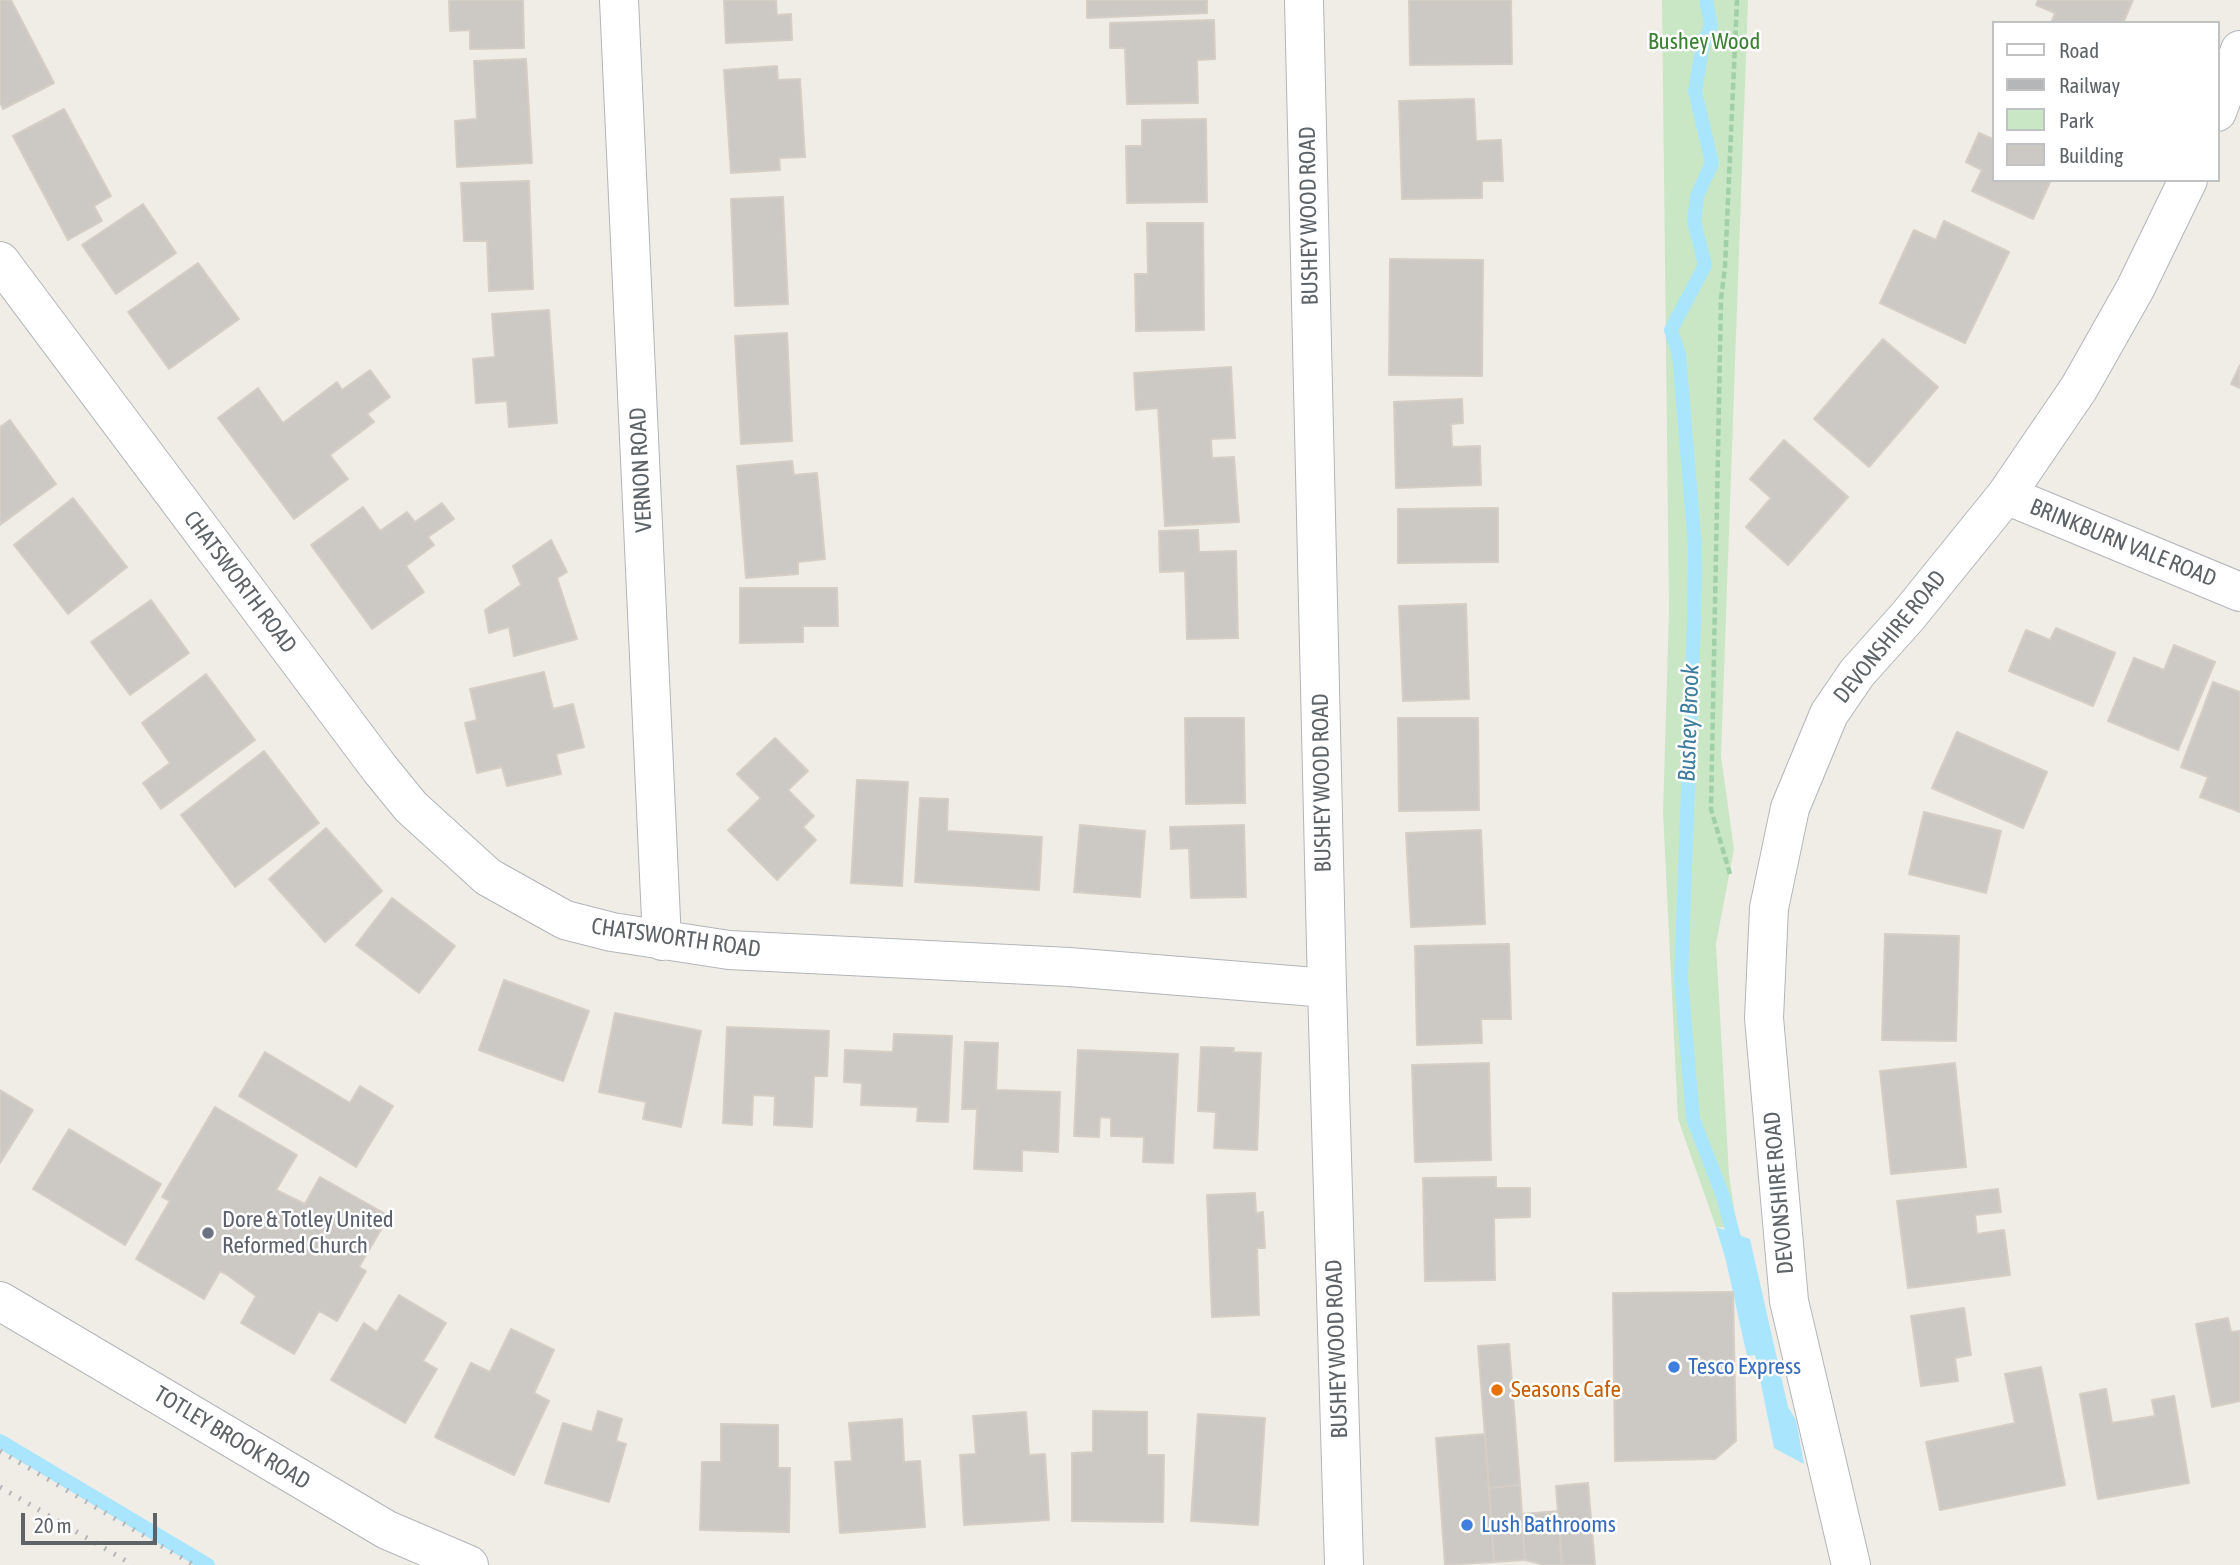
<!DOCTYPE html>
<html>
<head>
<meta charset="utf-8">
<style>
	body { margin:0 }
	#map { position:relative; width:2240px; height:1565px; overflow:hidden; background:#f0ede7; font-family:"Asap Condensed",sans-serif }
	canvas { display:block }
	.legend { position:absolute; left:1992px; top:21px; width:228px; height:161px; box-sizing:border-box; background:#fff; border:2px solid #bfc1c2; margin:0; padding:9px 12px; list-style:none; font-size:21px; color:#5e6367 }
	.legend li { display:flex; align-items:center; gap:14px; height:35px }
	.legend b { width:35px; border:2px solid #bfc1c2 }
	.scale { position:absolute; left:21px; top:1513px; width:136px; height:32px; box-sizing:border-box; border:4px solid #5e6367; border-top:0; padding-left:9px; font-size:21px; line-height:24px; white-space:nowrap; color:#5e6367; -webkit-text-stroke:5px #fff; paint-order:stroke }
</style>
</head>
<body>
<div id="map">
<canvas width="2240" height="1565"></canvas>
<ul class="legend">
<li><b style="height:9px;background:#fff"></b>Road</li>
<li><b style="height:9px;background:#b5b6b7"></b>Railway</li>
<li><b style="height:19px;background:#c9e7c4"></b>Park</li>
<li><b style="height:19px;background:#ccc8c4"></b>Building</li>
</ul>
<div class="scale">20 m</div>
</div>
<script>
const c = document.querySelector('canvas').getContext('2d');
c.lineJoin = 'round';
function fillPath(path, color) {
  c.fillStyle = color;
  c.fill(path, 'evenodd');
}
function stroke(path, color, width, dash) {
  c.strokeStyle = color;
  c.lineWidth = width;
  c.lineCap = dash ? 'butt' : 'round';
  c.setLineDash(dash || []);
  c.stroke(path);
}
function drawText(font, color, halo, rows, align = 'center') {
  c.font = font + ' "Asap Condensed",sans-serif';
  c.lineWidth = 5;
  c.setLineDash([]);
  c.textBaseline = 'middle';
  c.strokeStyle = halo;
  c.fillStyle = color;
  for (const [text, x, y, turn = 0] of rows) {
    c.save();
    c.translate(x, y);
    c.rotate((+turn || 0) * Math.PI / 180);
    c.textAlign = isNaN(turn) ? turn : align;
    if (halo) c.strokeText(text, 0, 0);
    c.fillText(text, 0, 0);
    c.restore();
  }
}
fillPath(new Path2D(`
	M 1662,0 L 1748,0 L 1721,756 L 1734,849 L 1716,944 L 1729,1175 L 1737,1228 L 1716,1227 L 1678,1119 L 1663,812 L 1669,611 Z`), '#c9e7c4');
fillPath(new Path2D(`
	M 1716,1227 L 1750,1239 L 1788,1407 L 1796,1420 L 1804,1464 L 1774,1448 L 1755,1355 L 1747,1356 L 1726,1261 Z`), '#a9e6fe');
stroke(new Path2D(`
	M 1706,0 L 1711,25 L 1702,49 L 1695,91 L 1712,163 L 1697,196 L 1694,221 L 1705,265 L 1671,330 L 1679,355 L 1695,547 L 1694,624 L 1681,979 L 1693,1119 L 1723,1196 L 1737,1249
	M 0,1441 L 208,1565`), '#a9e6fe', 14);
const building = new Path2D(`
	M 0,0 L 11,0 L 54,83 L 3,109 L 0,102 Z
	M 449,0 L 523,0 L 524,48 L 470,49 L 470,30 L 450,31 Z
	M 724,0 L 776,0 L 777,15 L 791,14 L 792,40 L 726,43 Z
	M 1087,0 L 1207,0 L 1207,13 L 1087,18 Z
	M 1409,0 L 1511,0 L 1512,64 L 1410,65 Z
	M 2038,0 L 2133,0 L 2123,23 L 2051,23 L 2055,13 L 2036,5 Z
	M 1214,20 L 1215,59 L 1197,60 L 1198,103 L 1127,104 L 1125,48 L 1110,48 L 1110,23 Z
	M 526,59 L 532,163 L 457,167 L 455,121 L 477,119 L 474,61 Z
	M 777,66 L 778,80 L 800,79 L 805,157 L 779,158 L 780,170 L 731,173 L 724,70 Z
	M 1474,99 L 1476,141 L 1501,140 L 1503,181 L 1482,181 L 1482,198 L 1402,199 L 1399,101 Z
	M 64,109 L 111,196 L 94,206 L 102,221 L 68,240 L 13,136 Z
	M 1206,119 L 1207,202 L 1127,203 L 1126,146 L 1142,146 L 1142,120 Z
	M 1979,133 L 1993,139 L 1993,180 L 2051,180 L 2033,219 L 1972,191 L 1982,170 L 1966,162 Z
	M 529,181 L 533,289 L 489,291 L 487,241 L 464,241 L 461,183 Z
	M 783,197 L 788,304 L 735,306 L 731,199 Z
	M 143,204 L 176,253 L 116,294 L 82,245 Z
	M 1944,221 L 2009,252 L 1965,343 L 1880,303 L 1914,230 L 1936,240 Z
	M 1147,223 L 1203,223 L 1204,330 L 1136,331 L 1135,274 L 1148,274 Z
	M 1390,259 L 1483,260 L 1482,376 L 1389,375 Z
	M 198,263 L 239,319 L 169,369 L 128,312 Z
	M 549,310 L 557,423 L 509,427 L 507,401 L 476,403 L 473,359 L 495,357 L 492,314 Z
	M 787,333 L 792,441 L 741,444 L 735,336 Z
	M 1883,339 L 1938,387 L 1869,467 L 1814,419 Z
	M 2240,365 L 2240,388 L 2231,384 Z
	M 1231,367 L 1235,438 L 1211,439 L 1212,458 L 1234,457 L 1239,522 L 1165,526 L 1158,408 L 1136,410 L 1134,373 Z
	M 370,370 L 390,397 L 367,414 L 374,422 L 330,455 L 348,479 L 294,519 L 218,418 L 258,388 L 283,423 L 337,382 L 342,390 Z
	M 1462,399 L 1463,423 L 1451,424 L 1452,447 L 1480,446 L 1481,485 L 1396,488 L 1394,402 Z
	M 10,420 L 56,484 L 0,525 L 0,427 Z
	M 1784,440 L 1848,497 L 1788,565 L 1746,527 L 1771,498 L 1750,479 Z
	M 792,461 L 794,475 L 817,473 L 825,559 L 798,562 L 798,574 L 746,578 L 737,466 Z
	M 73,498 L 127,567 L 68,614 L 14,545 Z
	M 442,503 L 454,519 L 428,537 L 434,545 L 406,566 L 424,592 L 372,629 L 311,545 L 363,507 L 380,531 L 407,512 L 415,522 Z
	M 1498,508 L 1498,562 L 1398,563 L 1398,509 Z
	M 1198,530 L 1199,552 L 1236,551 L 1238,638 L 1187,639 L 1185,571 L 1160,572 L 1159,531 Z
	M 551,540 L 567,572 L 557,578 L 577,639 L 514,656 L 509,627 L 489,633 L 485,610 L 521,585 L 513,566 Z
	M 740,588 L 837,588 L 838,626 L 803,626 L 803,642 L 740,643 Z
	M 151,600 L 189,653 L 130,695 L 91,642 Z
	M 1466,604 L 1469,699 L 1403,701 L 1399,606 Z
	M 2056,628 L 2115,653 L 2093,706 L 2009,671 L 2026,630 L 2050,640 Z
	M 2174,645 L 2215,662 L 2178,750 L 2108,721 L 2134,658 L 2164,670 Z
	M 544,672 L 553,709 L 573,704 L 584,747 L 556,754 L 561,774 L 507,786 L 502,767 L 477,773 L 465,723 L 477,720 L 470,689 Z
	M 206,674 L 255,740 L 161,809 L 143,783 L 170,763 L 142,723 Z
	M 2213,682 L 2240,692 L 2240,812 L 2200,797 L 2208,777 L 2181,767 Z
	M 1185,718 L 1244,718 L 1245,803 L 1186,804 Z
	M 1398,718 L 1478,718 L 1479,810 L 1399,811 Z
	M 1957,732 L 2047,772 L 2023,828 L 1932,788 Z
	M 775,738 L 808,771 L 788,790 L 814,816 L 803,827 L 816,840 L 777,880 L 728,830 L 761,798 L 737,774 Z
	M 264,751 L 319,823 L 235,887 L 181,815 Z
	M 857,780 L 908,782 L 902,886 L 851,883 Z
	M 920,798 L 948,799 L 947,831 L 1042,837 L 1039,890 L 915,882 Z
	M 1924,812 L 2001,831 L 1986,893 L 1909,874 Z
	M 1080,825 L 1145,831 L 1140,897 L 1074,892 Z
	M 1244,825 L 1246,897 L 1191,898 L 1189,848 L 1171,849 L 1170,827 Z
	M 326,828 L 382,891 L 325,942 L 269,879 Z
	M 1481,830 L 1485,924 L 1411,927 L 1406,833 Z
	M 392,898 L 455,946 L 419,993 L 356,945 Z
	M 1885,934 L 1959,936 L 1956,1041 L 1882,1040 Z
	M 1509,944 L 1511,1019 L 1481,1019 L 1482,1043 L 1417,1045 L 1415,946 Z
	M 504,980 L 589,1011 L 563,1081 L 479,1050 Z
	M 615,1013 L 701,1031 L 681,1127 L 643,1119 L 646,1102 L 599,1092 Z
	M 727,1027 L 829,1031 L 827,1076 L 814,1076 L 812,1127 L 774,1125 L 775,1096 L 753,1095 L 752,1125 L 723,1123 Z
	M 894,1034 L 952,1036 L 948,1122 L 917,1121 L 918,1107 L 861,1105 L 862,1083 L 844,1082 L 845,1050 L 893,1052 Z
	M 965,1042 L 998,1043 L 996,1090 L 1060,1092 L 1058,1152 L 1022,1150 L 1022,1171 L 974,1169 L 977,1109 L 962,1109 Z
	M 1201,1047 L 1234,1048 L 1233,1052 L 1261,1053 L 1257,1150 L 1214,1148 L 1216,1112 L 1198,1111 Z
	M 1078,1050 L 1178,1054 L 1173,1163 L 1143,1162 L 1144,1137 L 1111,1136 L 1111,1118 L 1100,1117 L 1099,1137 L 1074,1136 Z
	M 265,1052 L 350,1103 L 360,1086 L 393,1106 L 356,1167 L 239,1096 Z
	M 1489,1063 L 1491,1160 L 1415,1162 L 1412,1065 Z
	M 1955,1063 L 1966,1167 L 1891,1174 L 1880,1071 Z
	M 0,1090 L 33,1110 L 0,1163 Z
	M 215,1107 L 297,1155 L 276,1190 L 305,1204 L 320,1177 L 389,1216 L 359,1267 L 366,1271 L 337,1321 L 319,1311 L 294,1354 L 241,1323 L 256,1296 L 226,1274 L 220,1271 L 204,1299 L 136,1259 L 170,1201 L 162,1197 Z
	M 69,1129 L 161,1184 L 125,1245 L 33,1189 Z
	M 1496,1177 L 1496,1188 L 1530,1188 L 1530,1217 L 1494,1218 L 1495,1280 L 1425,1281 L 1423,1178 Z
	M 1998,1189 L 2001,1212 L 1975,1215 L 1977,1234 L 2004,1230 L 2010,1275 L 1908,1288 L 1897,1201 Z
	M 1255,1193 L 1256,1213 L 1263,1212 L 1265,1248 L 1257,1248 L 1259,1315 L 1212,1317 L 1207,1195 Z
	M 1733,1292 L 1736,1441 L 1715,1459 L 1615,1461 L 1613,1293 Z
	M 399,1295 L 446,1323 L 423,1361 L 437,1369 L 405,1423 L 331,1380 L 364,1323 L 377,1332 Z
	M 1964,1308 L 1971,1355 L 1955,1358 L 1958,1381 L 1921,1386 L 1911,1316 Z
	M 2228,1318 L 2231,1332 L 2240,1331 L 2240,1401 L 2212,1407 L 2196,1324 Z
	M 511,1329 L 554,1350 L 534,1393 L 549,1401 L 514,1475 L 435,1437 L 471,1363 L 490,1372 Z
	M 1509,1344 L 1520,1485 L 1489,1488 L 1478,1346 Z
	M 2041,1367 L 2065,1485 L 1940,1510 L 1926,1442 L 2015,1423 L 2005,1374 Z
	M 2106,1389 L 2112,1423 L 2155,1416 L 2152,1400 L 2174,1396 L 2189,1483 L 2098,1499 L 2080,1394 Z
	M 598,1411 L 622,1419 L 616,1441 L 626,1444 L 609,1502 L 545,1483 L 563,1423 L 592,1432 Z
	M 1093,1411 L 1147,1412 L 1147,1455 L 1164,1455 L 1163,1522 L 1072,1521 L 1072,1453 L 1093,1452 Z
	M 1026,1412 L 1029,1455 L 1045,1454 L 1049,1520 L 964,1525 L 960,1455 L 976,1454 L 973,1416 Z
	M 1198,1414 L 1265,1418 L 1258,1525 L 1191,1521 Z
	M 902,1419 L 904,1462 L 920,1461 L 925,1527 L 840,1533 L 835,1462 L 852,1461 L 849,1423 Z
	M 721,1424 L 778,1425 L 778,1468 L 790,1468 L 789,1532 L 700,1530 L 702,1462 L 721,1462 Z
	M 1485,1434 L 1494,1562 L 1445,1565 L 1436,1438 Z
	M 1588,1483 L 1595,1565 L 1562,1565 L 1556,1486 Z
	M 1520,1485 L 1525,1560 L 1494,1562 L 1489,1488 Z
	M 1558,1511 L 1562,1565 L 1545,1565 L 1525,1560 L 1522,1514 Z`);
fillPath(building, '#ccc8c4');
stroke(building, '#d5cec5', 2);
const street = new Path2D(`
	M 619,0 L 662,941
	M 1304,0 L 1327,988 L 1344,1565
	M 2217,112 L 2240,50
	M 0,261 L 380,769 L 411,807 L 488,877 L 565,920 L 612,932 L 729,950 L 1069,967 L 1327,988
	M 2006,495 L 2240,592
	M 0,1301 L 387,1530 L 469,1565
	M 1851,1565 L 1789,1301 L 1764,1018 L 1769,908 L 1790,808 L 1829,714 L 1857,673 L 1908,616 L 2006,495 L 2079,388 L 2135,289 L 2188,180`);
stroke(street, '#b2b5b9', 40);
stroke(new Path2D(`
	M 1730,874 L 1711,809 L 1721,299 L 1725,267 L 1737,0`), '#a1d0a6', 4.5, [7, 3.5]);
stroke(street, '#fff', 38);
stroke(new Path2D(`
	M 0,1451 L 194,1565
	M 0,1487 L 133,1565`), '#b5b6b7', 5, [2, 9]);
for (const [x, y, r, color] of [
	[208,1233,7,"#6b7280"],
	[1674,1367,7,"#3f7fe0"],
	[1497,1390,7,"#e8710a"],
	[1467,1525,7,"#3f7fe0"]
]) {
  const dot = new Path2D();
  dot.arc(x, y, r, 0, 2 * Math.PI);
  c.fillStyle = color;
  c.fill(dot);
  stroke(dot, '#fff', 2.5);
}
drawText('23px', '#3c8034', '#fff', [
	["Bushey Wood",1704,42]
]);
drawText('23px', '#5e6367', '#fff', [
	["BUSHEY WOOD ROAD",1309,216,-91],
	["VERNON ROAD",641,470,-93],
	["BRINKBURN VALE ROAD",2123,543,22],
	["CHATSWORTH ROAD",240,582,53],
	["DEVONSHIRE ROAD",1890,637,-51],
	["BUSHEY WOOD ROAD",1322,783,-91],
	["CHATSWORTH ROAD",676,938,8],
	["DEVONSHIRE ROAD",1779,1193,-95],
	["BUSHEY WOOD ROAD",1337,1349,-92],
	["TOTLEY BROOK ROAD",232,1438,31]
]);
drawText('23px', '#5b616d', '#fff', [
	["Dore & Totley United",222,1220],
	["Reformed Church",222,1246]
], 'left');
drawText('23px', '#366cbe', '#fff', [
	["Tesco Express",1688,1367],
	["Lush Bathrooms",1481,1525]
], 'left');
drawText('23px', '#c56008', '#fff', [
	["Seasons Cafe",1511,1390]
], 'left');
drawText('italic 24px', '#3f7d9f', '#fff', [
	["Bushey Brook",1689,723,-88]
]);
</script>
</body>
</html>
